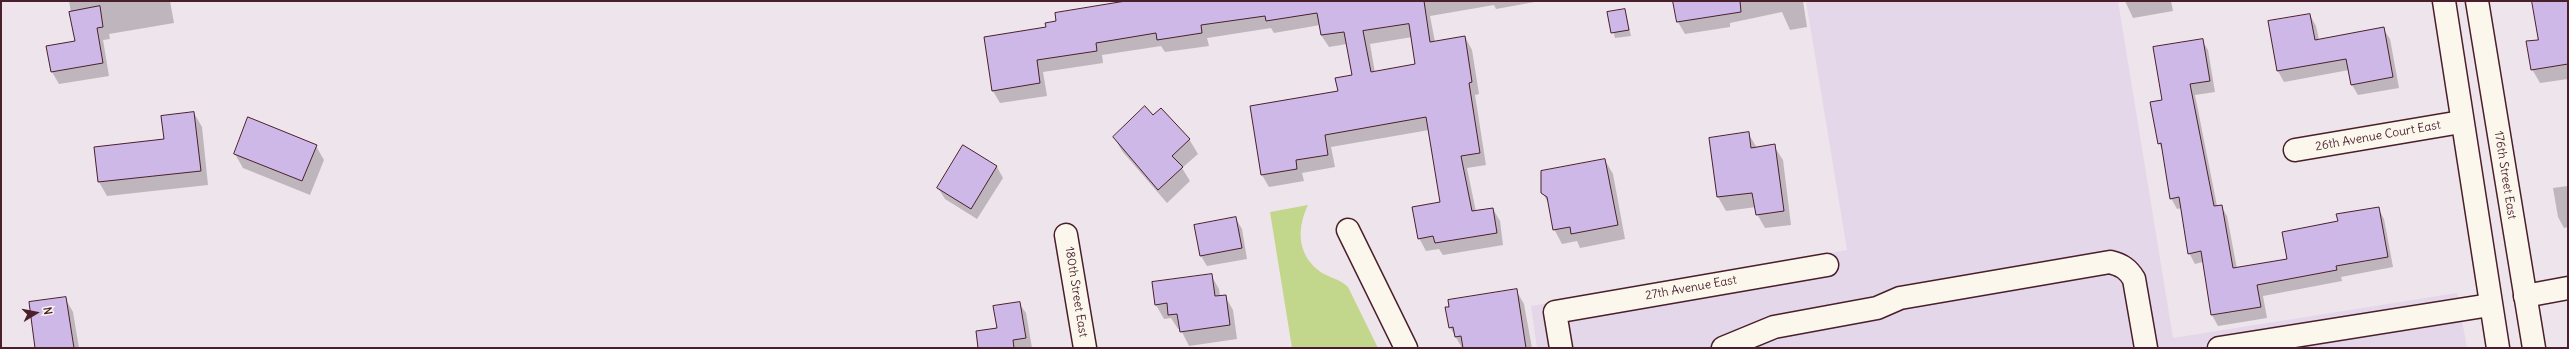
<!DOCTYPE html>
<html>
<head>
<meta charset="utf-8">
<style>
	body { margin:0 }
	#map { position:relative; width:2569px; height:349px; overflow:hidden; background:#eee4eb; font-family:Delius,sans-serif }
	canvas { display:block }
	.frame { position:absolute; inset:0; border:2px solid #4a1f2b; pointer-events:none }
	.north { position:absolute; left:16px; top:293px; width:40px; height:40px; -webkit-text-stroke:3px #fbf7ec; paint-order:stroke; rotate:80deg; font-size:11px; font-weight:700; line-height:16px; text-align:center; color:#4a1f2b }
	.north::after { content:''; display:block; margin:auto; width:14px; height:18px; background:#4a1f2b; clip-path:polygon(50% 0,100% 100%,50% 72%,0 100%) }
</style>
</head>
<body>
<div id="map">
<canvas width="2569" height="349"></canvas>
<div class="frame"></div>
<div class="north">N</div>
</div>
<script>
const c = document.querySelector('canvas').getContext('2d');
c.lineJoin = 'round';
function fillPath(path, color) {
  c.fillStyle = color;
  c.fill(path, 'evenodd');
}
function stroke(path, color, width, dash) {
  c.strokeStyle = color;
  c.lineWidth = width;
  c.lineCap = dash ? 'butt' : 'round';
  c.setLineDash(dash || []);
  c.stroke(path);
}
function drawText(font, color, halo, rows, align = 'center') {
  c.font = font + ' Delius,sans-serif';
  c.lineWidth = 3.5;
  c.setLineDash([]);
  c.textBaseline = 'middle';
  c.strokeStyle = halo;
  c.fillStyle = color;
  for (const [text, x, y, turn = 0] of rows) {
    c.save();
    c.translate(x, y);
    c.rotate((+turn || 0) * Math.PI / 180);
    c.textAlign = isNaN(turn) ? turn : align;
    if (halo) c.strokeText(text, 0, 0);
    c.fillText(text, 0, 0);
    c.restore();
  }
}
fillPath(new Path2D(`
	M 1806,1 L 2118,1 L 2173,338 L 2457,293 L 2467,348 L 1537,348 L 1531,306 L 1847,250 Z`), '#e4d7ea');
fillPath(new Path2D(`
	M 1308,205 C 1297,228 1297,253 1318,270 C 1328,278 1339,278 1348,287 L 1378,348 L 1292,348 L 1270,212 Z`), '#c3d78c');
fillPath(new Path2D(`
	M 69,1 L 170,1 L 174,23 L 109,34 L 110,39 L 103,40 L 109,76 L 59,84 L 52,72 L 76,42 Z
	M 1133,1 L 1540,1 L 1496,9 L 1494,5 L 1430,16 L 1435,42 L 1465,37 L 1472,50 L 1479,94 L 1475,95 L 1486,165 L 1467,168 L 1476,212 L 1493,209 L 1500,221 L 1503,245 L 1443,255 L 1439,249 L 1426,251 L 1419,238 L 1441,203 L 1429,130 L 1331,147 L 1335,167 L 1302,173 L 1304,181 L 1269,187 L 1262,175 L 1353,76 L 1347,44 L 1329,47 L 1321,35 L 1320,25 L 1274,33 L 1271,28 L 1207,38 L 1209,46 L 1165,52 L 1161,46 L 1102,55 L 1103,63 L 1043,72 L 1047,96 L 1000,103 L 993,91 L 1047,28 L 1057,22 ZM 1412,37 L 1417,65 L 1375,73 L 1370,44 Z
	M 1674,1 L 1803,1 L 1807,27 L 1790,30 L 1782,12 L 1730,23 L 1730,27 L 1685,34 L 1678,22 Z
	M 2125,1 L 2171,1 L 2173,11 L 2133,18 Z
	M 2533,1 L 2568,1 L 2568,79 L 2540,83 L 2532,69 L 2539,40 Z
	M 1625,10 L 1631,36 L 1615,38 L 1608,13 Z
	M 2310,15 L 2316,26 L 2319,40 L 2383,28 L 2390,39 L 2399,88 L 2358,95 L 2352,85 L 2349,70 L 2284,82 L 2278,71 L 2269,22 Z
	M 2202,40 L 2208,50 L 2215,92 L 2195,95 L 2217,206 L 2221,206 L 2227,216 L 2237,269 L 2289,260 L 2339,222 L 2378,208 L 2384,219 L 2393,267 L 2341,277 L 2342,281 L 2263,296 L 2267,318 L 2218,326 L 2212,315 L 2203,262 L 2195,264 L 2189,253 L 2182,208 L 2177,209 L 2171,198 L 2163,151 L 2159,143 L 2163,101 Z
	M 194,113 L 202,127 L 208,185 L 107,196 L 99,182 L 95,148 L 165,140 Z
	M 1153,116 L 1189,139 L 1198,154 L 1182,168 L 1190,181 L 1167,203 L 1122,151 L 1114,137 Z
	M 1748,133 L 1757,148 L 1774,146 L 1783,160 L 1791,225 L 1765,228 L 1757,214 L 1756,207 L 1726,211 L 1718,197 L 1710,139 Z
	M 316,146 L 324,160 L 310,195 L 243,168 L 235,154 Z
	M 964,147 L 997,167 L 1003,178 L 977,219 L 945,199 L 938,188 Z
	M 1605,160 L 1613,174 L 1625,239 L 1580,248 L 1577,241 L 1562,244 L 1554,229 L 1550,206 L 1542,192 Z
	M 2568,186 L 2568,227 L 2564,228 L 2558,217 L 2553,188 Z
	M 1236,219 L 1242,229 L 1247,259 L 1207,266 L 1201,256 Z
	M 1211,275 L 1219,289 L 1220,296 L 1225,296 L 1233,310 L 1237,339 L 1189,346 L 1180,328 L 1178,329 L 1171,318 L 1164,319 L 1156,305 Z
	M 1516,290 L 1524,304 L 1532,348 L 1462,348 L 1450,327 Z
	M 65,298 L 73,312 L 79,348 L 36,348 Z
	M 1019,303 L 1026,313 L 1032,348 L 980,348 Z`), '#0003');
const building = new Path2D(`
	M 1126,1 L 1424,1 L 1430,42 L 1465,36 L 1472,82 L 1469,83 L 1480,153 L 1461,156 L 1472,211 L 1493,208 L 1497,233 L 1435,243 L 1433,236 L 1418,239 L 1412,207 L 1440,202 L 1426,117 L 1325,135 L 1328,155 L 1296,160 L 1297,169 L 1261,175 L 1250,106 L 1338,91 L 1335,78 L 1352,75 L 1344,32 L 1321,35 L 1317,13 L 1266,21 L 1265,16 L 1201,25 L 1202,33 L 1157,40 L 1156,33 L 1096,43 L 1097,51 L 1037,60 L 1040,83 L 992,91 L 984,37 L 1046,27 L 1045,23 L 1056,21 L 1055,13 ZM 1409,24 L 1415,64 L 1371,72 L 1363,31 Z
	M 1673,1 L 1740,1 L 1741,12 L 1677,22 Z
	M 2532,1 L 2568,1 L 2568,64 L 2531,70 L 2526,41 L 2538,40 Z
	M 100,6 L 103,27 L 97,28 L 103,63 L 51,72 L 46,46 L 75,41 L 69,12 Z
	M 1625,9 L 1629,30 L 1611,33 L 1607,12 Z
	M 2310,14 L 2315,40 L 2384,27 L 2393,77 L 2351,85 L 2346,59 L 2277,71 L 2268,21 Z
	M 2203,39 L 2210,81 L 2190,84 L 2214,206 L 2222,205 L 2233,268 L 2287,259 L 2282,232 L 2338,221 L 2336,214 L 2379,207 L 2388,257 L 2336,266 L 2337,270 L 2257,285 L 2261,307 L 2211,315 L 2201,251 L 2188,254 L 2179,197 L 2170,199 L 2161,143 L 2158,144 L 2150,102 L 2162,100 L 2153,47 Z
	M 1145,106 L 1153,115 L 1161,108 L 1190,139 L 1172,156 L 1183,167 L 1158,190 L 1113,137 Z
	M 194,112 L 201,171 L 98,182 L 94,147 L 164,139 L 161,116 Z
	M 248,117 L 317,145 L 302,181 L 234,154 Z
	M 1749,132 L 1751,148 L 1775,144 L 1784,211 L 1756,215 L 1752,193 L 1717,197 L 1709,138 Z
	M 963,145 L 997,166 L 971,209 L 937,188 Z
	M 1605,159 L 1618,225 L 1571,234 L 1570,227 L 1553,230 L 1547,197 L 1541,193 L 1541,171 Z
	M 1236,217 L 1242,248 L 1200,256 L 1194,225 Z
	M 1212,274 L 1215,296 L 1226,295 L 1230,325 L 1180,332 L 1177,314 L 1168,315 L 1167,303 L 1155,305 L 1152,282 Z
	M 1517,289 L 1526,348 L 1463,348 L 1461,336 L 1455,337 L 1453,327 L 1449,328 L 1445,307 L 1449,307 L 1448,300 Z
	M 66,297 L 74,348 L 35,348 L 29,302 Z
	M 1020,302 L 1026,338 L 1013,340 L 1014,348 L 978,348 L 976,331 L 997,328 L 993,306 Z`);
fillPath(building, '#ceb8e8');
stroke(building, '#4a1f2b', 1);
const minor = new Path2D(`
	M 2295,150 L 2461,122
	M 1348,230 L 1406,348
	M 1066,235 L 1085,348
	M 2525,296 L 2568,288
	M 1561,348 L 1555,312 L 1827,265
	M 1723,348 L 1774,327 L 1877,308 L 1900,298 L 2110,262 C 2122,265 2128,269 2134,279 L 2146,348
	M 2219,348 L 2490,305`);
const major = new Path2D(`
	M 2444,1 L 2498,348
	M 2477,1 L 2534,348`);
stroke(minor, '#4a1f2b', 25);
stroke(major, '#4a1f2b', 25);
stroke(minor, '#fbf7ec', 22);
stroke(major, '#fbf7ec', 22);
drawText('12px', '#4a1f2b', '#fbf7ec', [
	["26th Avenue Court East",2378,136,-10],
	["176th Street East",2505,175,81],
	["27th Avenue East",1691,288,-10],
	["180th Street East",1076,292,81]
]);
</script>
</body>
</html>
